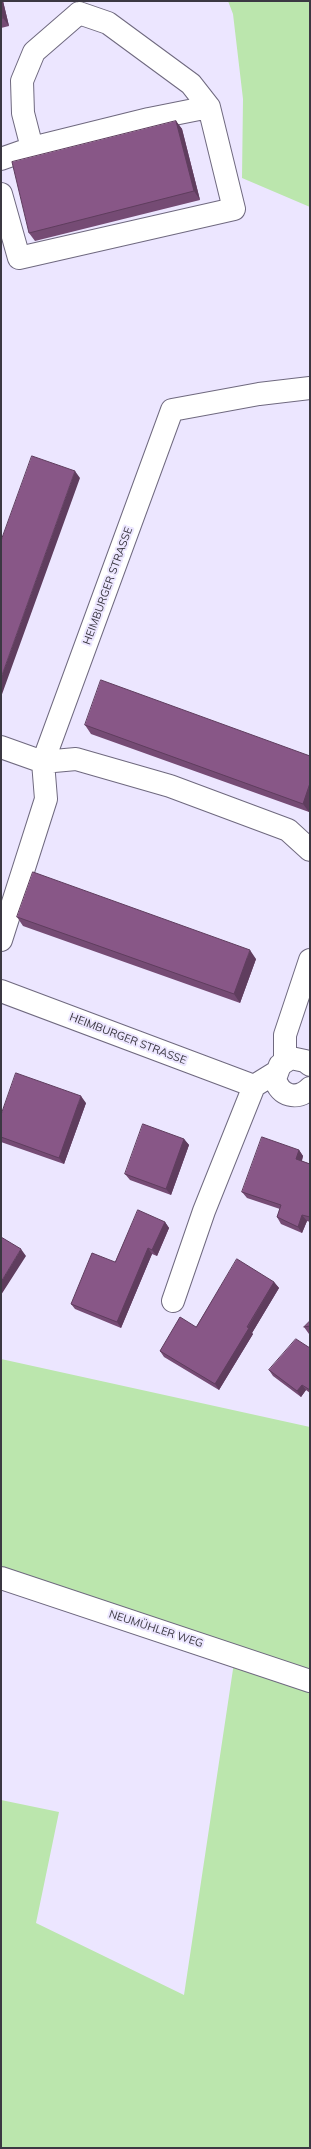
<!DOCTYPE html>
<html>
<head>
<meta charset="utf-8">
<style>
	body { margin:0 }
	#map { position:relative; width:311px; height:2149px; overflow:hidden; background:#ece6ff; font-family:Mulish,sans-serif }
	canvas { display:block }
	.frame { position:absolute; inset:0; border:2px solid #3b3842; pointer-events:none }
</style>
</head>
<body>
<div id="map">
<canvas width="311" height="2149"></canvas>
<div class="frame"></div>
</div>
<script>
const c = document.querySelector('canvas').getContext('2d');
c.lineJoin = 'round';
function fillPath(path, color) {
  c.fillStyle = color;
  c.fill(path, 'evenodd');
}
function stroke(path, color, width, dash) {
  c.strokeStyle = color;
  c.lineWidth = width;
  c.lineCap = dash ? 'butt' : 'round';
  c.setLineDash(dash || []);
  c.stroke(path);
}
function drawText(font, color, halo, rows, align = 'center') {
  c.font = font + ' Mulish,sans-serif';
  c.lineWidth = 4;
  c.setLineDash([]);
  c.textBaseline = 'middle';
  c.strokeStyle = halo;
  c.fillStyle = color;
  for (const [text, x, y, turn = 0] of rows) {
    c.save();
    c.translate(x, y);
    c.rotate((+turn || 0) * Math.PI / 180);
    c.textAlign = isNaN(turn) ? turn : align;
    if (halo) c.strokeText(text, 0, 0);
    c.fillText(text, 0, 0);
    c.restore();
  }
}
fillPath(new Path2D(`
	M 228,1 L 310,1 L 310,207 L 242,178 L 243,99 L 233,14 Z
	M 1,1359 L 310,1427 L 310,2148 L 1,2148 L 1,1800 L 59,1812 L 36,1923 L 184,1995 L 235,1656 L 1,1573 Z`), '#bbe6ad');
const minor = new Path2D(`
	M 79,13 L 34,52 L 22,81 L 23,113 L 32,148 L 149,119 L 209,107
	M 1,159 L 32,148
	M 1,194 L 19,258 L 234,209 L 209,107 L 191,84 L 108,23 L 79,13
	M 1,747 L 43,762 L 76,759 L 170,786 L 288,830 L 310,850
	M 1,940 L 46,799 L 43,762 L 172,410 L 259,394 L 310,388
	M 1,991 L 254,1086 L 275,1073
	M 285,1060 L 285,1035 L 310,960
	M 310,1065 L 305,1061 L 291,1058 L 280,1065 L 275,1079 C 280,1096 297,1101 310,1088
	M 173,1301 L 204,1211 L 254,1086
	M 1,1578 L 310,1681`);
stroke(minor, '#6f697f', 24);
stroke(minor, '#fff', 22);
fillPath(new Path2D(`
	M 1,1 L 3,1 L 9,26 L 1,28 Z
	M 176,121 L 182,129 L 200,200 L 35,241 L 29,233 Z
	M 85,725 L 310,756 L 309,812 L 91,734 Z
	M 17,917 L 256,959 L 240,1003 L 23,926 Z
	M 86,1103 L 64,1164 L 1,1142 L 1,1115 Z
	M 184,1139 L 189,1145 L 171,1195 L 130,1180 L 125,1174 Z
	M 299,1150 L 303,1156 L 302,1161 L 310,1164 L 310,1222 L 307,1221 L 302,1233 L 281,1224 L 277,1217 L 280,1209 L 247,1198 L 242,1192 Z
	M 165,1222 L 169,1228 L 157,1256 L 152,1254 L 121,1328 L 75,1309 L 71,1304 L 115,1262 Z
	M 274,1282 L 279,1288 L 252,1333 L 253,1334 L 219,1390 L 164,1357 L 160,1351 L 196,1327 Z
	M 310,1321 L 310,1334 L 309,1334 L 304,1327 Z
	M 310,1348 L 310,1393 L 306,1390 L 301,1397 L 273,1376 L 269,1370 Z`), '#754b74');
fillPath(new Path2D(`
	M 1,1 L 3,1 L 9,26 L 3,18 L 1,9 Z
	M 176,121 L 182,129 L 200,200 L 194,191 Z
	M 75,471 L 80,478 L 1,697 L 1,678 Z
	M 310,783 L 310,809 L 309,812 L 303,804 Z
	M 250,950 L 256,959 L 240,1003 L 234,994 Z
	M 81,1096 L 86,1103 L 64,1164 L 59,1158 Z
	M 184,1139 L 189,1145 L 171,1195 L 166,1189 Z
	M 299,1150 L 303,1156 L 300,1166 L 296,1159 Z
	M 302,1215 L 307,1221 L 302,1233 L 298,1227 Z
	M 165,1222 L 169,1228 L 157,1256 L 152,1250 Z
	M 148,1248 L 152,1254 L 121,1328 L 117,1322 Z
	M 21,1249 L 26,1256 L 1,1295 L 1,1282 Z
	M 274,1282 L 279,1288 L 252,1333 L 253,1334 L 219,1390 L 215,1384 Z
	M 302,1385 L 306,1390 L 301,1397 L 297,1391 Z`), '#5f3d5e');
const building = new Path2D(`
	M 1,9 L 3,18 L 1,18 Z
	M 176,121 L 194,191 L 29,233 L 12,162 Z
	M 32,456 L 75,471 L 1,678 L 1,541 Z
	M 101,680 L 310,756 L 310,783 L 303,804 L 85,725 Z
	M 33,872 L 250,950 L 234,994 L 17,917 Z
	M 16,1073 L 81,1096 L 59,1158 L 1,1137 L 1,1115 Z
	M 143,1124 L 184,1139 L 166,1189 L 125,1174 Z
	M 262,1137 L 299,1150 L 296,1159 L 310,1164 L 310,1217 L 302,1215 L 298,1227 L 277,1217 L 281,1205 L 242,1192 Z
	M 138,1210 L 165,1222 L 152,1250 L 148,1248 L 117,1322 L 71,1304 L 92,1253 L 115,1262 Z
	M 1,1237 L 21,1249 L 1,1282 Z
	M 237,1259 L 274,1282 L 247,1327 L 249,1328 L 215,1384 L 160,1351 L 180,1317 L 196,1327 Z
	M 310,1321 L 310,1326 L 304,1327 Z
	M 296,1339 L 310,1348 L 310,1390 L 302,1385 L 297,1391 L 269,1370 Z`);
fillPath(building, '#885787');
stroke(building, '#5f3d5e', 1);
drawText('11px', '#3b3842', '#ece6ff', [
	["HEIMBURGER STRASSE",108,586,-70],
	["HEIMBURGER STRASSE",128,1039,21],
	["NEUMÜHLER WEG",156,1629,18]
]);
</script>
</body>
</html>
